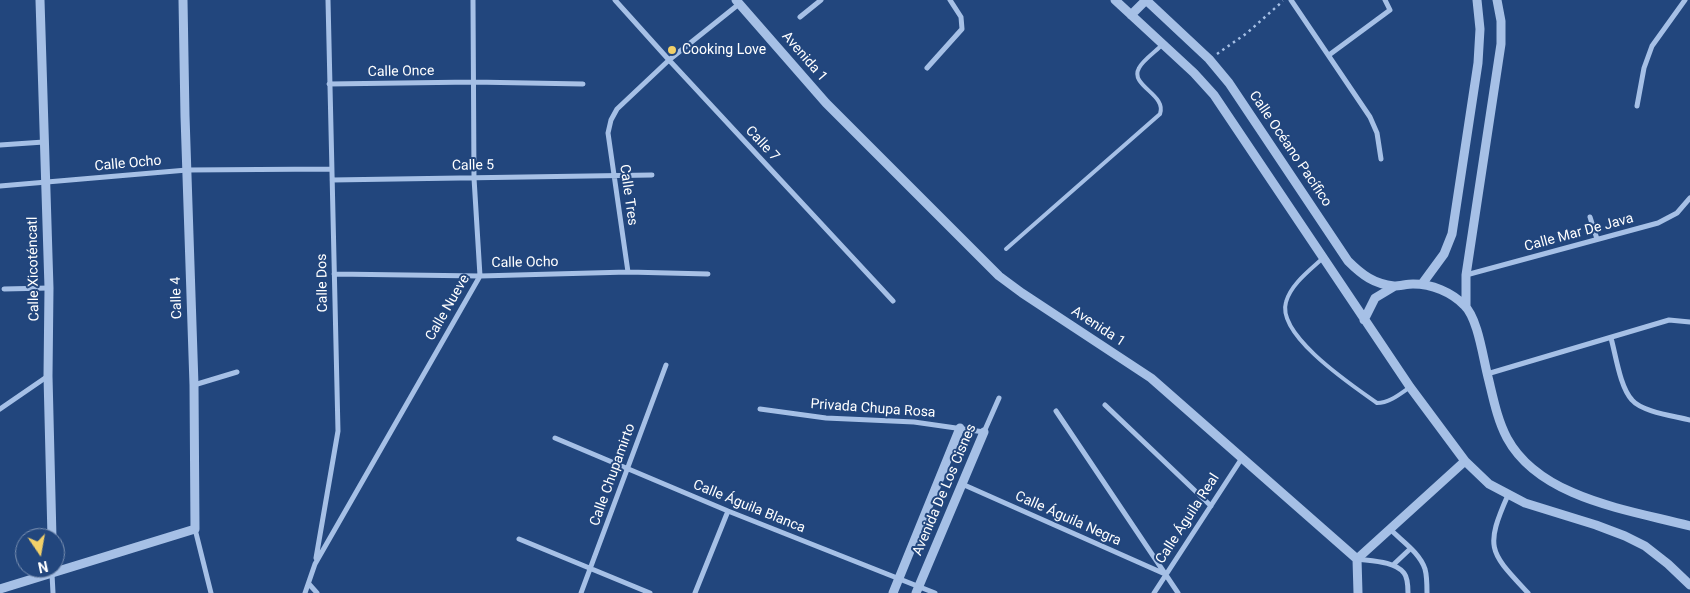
<!DOCTYPE html>
<html>
<head>
<meta charset="utf-8">
<style>
	body { margin:0 }
	#map { position:relative; width:1690px; height:593px; overflow:hidden; background:#22467d; font-family:Roboto,sans-serif }
	canvas { display:block }
	.north { position:absolute; left:15px; top:528px; width:50px; height:50px; box-sizing:border-box; background:#22467d; border:1px solid #7a90b1; border-radius:50%; rotate:168deg; font-size:14px; font-weight:700; line-height:20px; text-align:center; color:#fff }
	.north::after { content:''; display:block; margin:auto; width:18px; height:22px; background:#f2d069; clip-path:polygon(50% 0,100% 100%,50% 72%,0 100%) }
</style>
</head>
<body>
<div id="map">
<canvas width="1690" height="593"></canvas>
<div class="north">N</div>
</div>
<script>
const c = document.querySelector('canvas').getContext('2d');
c.lineJoin = 'round';
function stroke(path, color, width, dash) {
  c.strokeStyle = color;
  c.lineWidth = width;
  c.lineCap = dash ? 'butt' : 'round';
  c.setLineDash(dash || []);
  c.stroke(path);
}
function drawText(font, color, halo, rows, align = 'center') {
  c.font = font + ' Roboto,sans-serif';
  c.lineWidth = 4;
  c.setLineDash([]);
  c.textBaseline = 'middle';
  c.strokeStyle = halo;
  c.fillStyle = color;
  for (const [text, x, y, turn = 0] of rows) {
    c.save();
    c.translate(x, y);
    c.rotate((+turn || 0) * Math.PI / 180);
    c.textAlign = isNaN(turn) ? turn : align;
    if (halo) c.strokeText(text, 0, 0);
    c.fillText(text, 0, 0);
    c.restore();
  }
}
stroke(new Path2D(`
	M 1217,54 L 1247,33 L 1283,1`), '#a6c0e6', 2.5, [2.5, 4]);
stroke(new Path2D(`
	M 1006,249 L 1160,114 C 1167,94 1129,86 1139,68 C 1142,61 1156,51 1162,45
	M 1323,258 C 1310,270 1291,284 1286,302 C 1276,335 1353,386 1377,403 C 1389,403 1400,394 1410,387`), '#a6c0e6', 4);
stroke(new Path2D(`
	M 615,0 L 669,60 L 893,301
	M 1291,0 L 1370,117 L 1377,133 L 1381,159
	M 800,17 L 821,0
	M 1329,55 L 1390,10 L 1385,0
	M 927,68 L 962,29 L 961,17 L 950,0
	M 329,84 L 473,82 L 583,84
	M 1637,106 L 1644,68 L 1652,46 L 1685,0
	M 0,145 L 44,142
	M 332,180 L 652,175
	M 0,186 L 187,170 L 331,169
	M 1590,217 L 1597,239
	M 628,272 L 608,133 L 611,120 L 617,109 L 669,60 L 739,4
	M 334,274 L 480,276 L 628,272 L 708,274
	M 1466,275 L 1658,223 L 1677,213 L 1690,198
	M 4,289 L 49,288
	M 1611,338 C 1616,356 1620,387 1632,400 C 1642,412 1675,416 1690,420
	M 1487,374 L 1669,320 L 1690,322
	M 194,385 L 237,372
	M 1105,405 L 1211,506
	M 0,409 L 48,376
	M 760,409 L 826,418 L 914,422 L 984,432 L 999,398
	M 1056,411 L 1178,593
	M 555,438 L 728,511 L 935,593
	M 962,484 L 1165,574
	M 1508,495 C 1484,549 1490,552 1528,593
	M 195,529 L 211,593
	M 1391,530 C 1402,541 1420,553 1425,569 C 1427,576 1427,585 1427,593
	M 519,539 L 650,593
	M 316,558 L 338,431 L 328,0
	M 1357,559 C 1371,561 1395,561 1404,573 C 1408,578 1408,587 1408,593
	M 1393,565 L 1410,549
	M 52,574 L 53,593
	M 309,584 L 317,593
	M 305,593 L 315,564 L 480,276 L 474,178 L 473,0
	M 581,593 L 666,365
	M 695,593 L 728,511
	M 1154,593 L 1242,458`), '#a6c0e6', 5);
stroke(new Path2D(`
	M 40,0 L 49,288 L 48,376 L 52,538
	M 736,0 L 826,103 L 999,276 L 1022,293 L 1151,378 L 1357,559
	M 1115,0 L 1194,73 L 1214,95 L 1410,387 L 1465,461 L 1489,484 L 1525,503 L 1596,525 L 1625,536 L 1645,546 L 1668,564 L 1690,585
	M 1146,0 L 1209,59 L 1229,83 L 1348,261 C 1362,275 1374,284 1394,286 C 1400,286 1407,284 1413,284 C 1432,284 1451,292 1464,305 C 1478,318 1483,358 1488,377 C 1493,397 1497,419 1507,438 C 1540,499 1630,510 1690,526
	M 1131,15 L 1146,0
	M 1422,284 L 1444,254 L 1452,234 L 1478,63 L 1480,29 L 1477,0
	M 1466,306 L 1466,275 L 1501,44 L 1501,21 L 1497,0
	M 1364,320 L 1375,298 L 1395,286
	M 1357,559 L 1465,461
	M 1357,559 L 1358,593
	M 0,589 L 195,529 L 194,385 L 185,116 L 183,0
	M 893,593 L 960,428
	M 916,593 L 984,432`), '#a6c0e6', 9);
for (const [x, y, r, color] of [
	[672,50,5,"#f2d069"]
]) {
  const dot = new Path2D();
  dot.arc(x, y, r, 0, 2 * Math.PI);
  c.fillStyle = color;
  c.fill(dot);
  stroke(dot, '#22467d', 2);
}
drawText('14px', '#fff', '#22467d', [
	["Cooking Love",682,50]
], 'left');
drawText('14px', '#fff', '#22467d', [
	["Avenida 1",804,57,49],
	["Calle Once",401,72,-1],
	["Calle 7",762,144,47],
	["Calle Océano Pacífico",1290,149,56],
	["Calle Ocho",128,164,-5],
	["Calle 5",473,166,-1],
	["Calle Tres",628,195,82],
	["Calle Mar De Java",1579,233,-15],
	["Calle Ocho",525,263,-1],
	["Calle Xicoténcatl",34,269,-91],
	["Calle Dos",323,283,-91],
	["Calle 4",177,298,-92],
	["Calle Nueve",448,308,-60],
	["Avenida 1",1098,327,33],
	["Privada Chupa Rosa",873,409,4],
	["Calle Chupamirto",613,475,-70],
	["Avenida De Los Cisnes",945,490,-67],
	["Calle Águila Blanca",749,507,22],
	["Calle Águila Negra",1068,519,24],
	["Calle Águila Real",1188,519,-57]
]);
</script>
</body>
</html>
